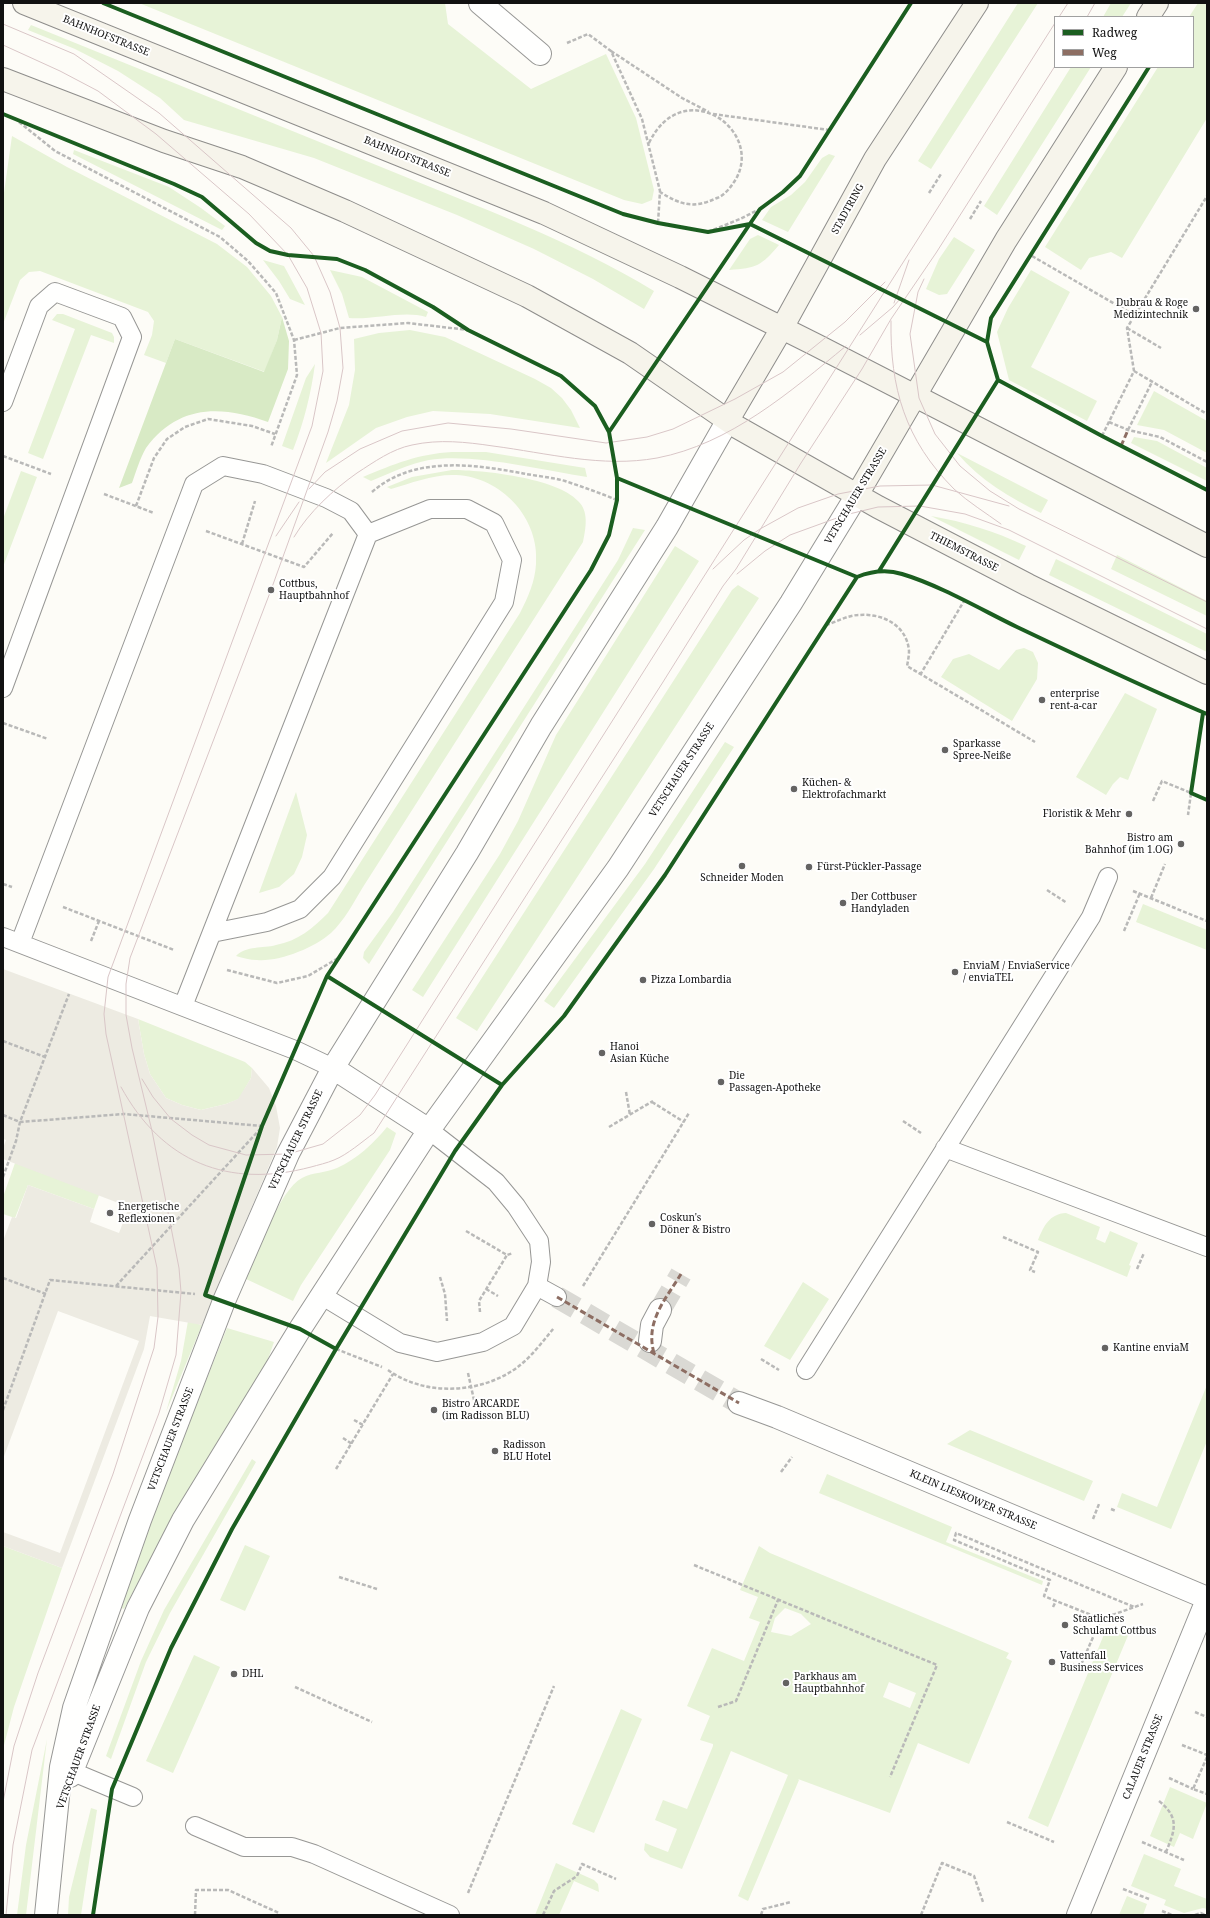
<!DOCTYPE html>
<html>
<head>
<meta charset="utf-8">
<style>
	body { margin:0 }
	#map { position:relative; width:1210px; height:1918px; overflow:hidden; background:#fdfcf7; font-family:"Noto Serif",serif }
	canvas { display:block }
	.frame { position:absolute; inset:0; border:4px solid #111; pointer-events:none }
	.legend { position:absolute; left:1054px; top:16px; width:140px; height:52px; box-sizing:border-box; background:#fff; border:1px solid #a0a0a0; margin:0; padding:5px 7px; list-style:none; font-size:12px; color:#111 }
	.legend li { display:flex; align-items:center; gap:8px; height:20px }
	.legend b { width:20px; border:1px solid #a0a0a0 }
</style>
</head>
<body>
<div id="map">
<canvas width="1210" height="1918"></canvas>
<div class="frame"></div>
<ul class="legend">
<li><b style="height:5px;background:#1b5e20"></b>Radweg</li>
<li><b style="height:5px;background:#8d6e63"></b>Weg</li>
</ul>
</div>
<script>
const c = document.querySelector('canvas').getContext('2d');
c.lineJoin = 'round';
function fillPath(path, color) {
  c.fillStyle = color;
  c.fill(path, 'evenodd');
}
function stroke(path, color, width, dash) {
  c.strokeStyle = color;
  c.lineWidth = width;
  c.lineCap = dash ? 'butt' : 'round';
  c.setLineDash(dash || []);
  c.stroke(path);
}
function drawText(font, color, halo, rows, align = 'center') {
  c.font = font + ' "Noto Serif",serif';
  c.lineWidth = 4;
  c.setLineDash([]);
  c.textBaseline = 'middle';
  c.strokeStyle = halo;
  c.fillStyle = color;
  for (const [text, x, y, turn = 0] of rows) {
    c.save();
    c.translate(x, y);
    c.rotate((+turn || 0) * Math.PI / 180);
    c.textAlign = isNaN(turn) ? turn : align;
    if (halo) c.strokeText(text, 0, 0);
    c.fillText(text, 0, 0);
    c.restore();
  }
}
fillPath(new Path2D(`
	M 139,3 L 445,3 L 448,24 L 531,89 L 606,54 L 636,118 L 654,190 L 652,200 L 642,204 L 624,200 Z
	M 1018,3 L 1038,3 L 931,169 L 918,161 Z
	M 1111,3 L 1131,3 L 1122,17 L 1103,17 Z
	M 1198,3 L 1207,3 L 1207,118 L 1122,258 L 1111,252 L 1089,258 L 1081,270 L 1045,247 L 1158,67 L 1193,67 L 1193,17 L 1189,17 Z
	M 31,25 C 151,74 271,122 391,171 C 479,207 572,241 654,291 L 644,309 L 593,279 L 534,249 L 457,215 L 314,158 L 184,120 L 160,98 L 118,71 L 75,49 L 28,30 Z
	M 1071,67 L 1091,67 L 997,215 L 984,206 Z
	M 12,136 L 67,167 L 217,244 L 247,267 L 271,296 L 282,317 L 277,340 L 265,372 L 175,339 L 166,363 L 144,355 L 152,335 L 154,321 L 148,312 L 40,271 L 29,272 L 20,280 L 3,324 L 3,200 Z
	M 74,150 L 169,187 L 201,208 L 225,226 L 222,230 L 73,154 Z
	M 829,154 L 835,156 L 788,232 L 762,220 L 771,207 L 791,195 L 805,182 L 822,158 Z
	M 758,235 L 779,245 C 761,266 757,268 729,270 L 750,239 Z
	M 954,237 L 975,250 L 947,294 L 939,295 L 926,289 L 939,259 Z
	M 263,260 L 284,266 L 305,305 L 290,299 L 279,281 Z
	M 330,270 L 362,277 L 428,312 L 426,317 C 404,310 374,320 349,318 L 342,294 Z
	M 1031,270 L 1070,292 L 1031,367 L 1097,401 L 1087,421 L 1009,380 L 997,332 L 1008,308 Z
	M 57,314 L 63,314 L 112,333 L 114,337 L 114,343 L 91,335 L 43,459 L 28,453 L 75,329 L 52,320 Z
	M 410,330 L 445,337 L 535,379 L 551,388 L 562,398 L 571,410 L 580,428 L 490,414 L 433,411 L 407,417 L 376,428 L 326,463 L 349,405 L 355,370 L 354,339 L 379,333 Z
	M 315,364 C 311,394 304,422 293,450 L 282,446 L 306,378 Z
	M 1154,391 L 1207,421 L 1207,453 L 1164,430 L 1137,425 Z
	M 1134,437 L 1157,441 L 1207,468 L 1207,481 L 1131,443 Z
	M 452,452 L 486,452 L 585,468 L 587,477 C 541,470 473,453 429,460 C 409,464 390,473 371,481 L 363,477 C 394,464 418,454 452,452 Z
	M 957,453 L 1048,500 L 1041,513 C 1010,498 980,480 957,453 Z
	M 452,470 C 483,470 557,478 578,501 C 589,511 586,528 583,542 L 363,887 C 354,902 344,921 331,933 C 314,948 279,962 257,960 C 250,960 243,958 236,956 C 247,945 262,949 276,945 C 298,941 313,928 328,913 L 520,613 C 528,597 535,582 536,564 C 540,518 501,477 456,475 C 433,474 412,483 391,489 L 387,487 L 412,477 Z
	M 21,471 L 37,477 L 3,567 L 3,519 Z
	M 931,516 C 965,522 994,531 1026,546 L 1019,560 Z
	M 633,528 L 645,530 L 369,964 L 363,958 L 364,952 L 393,912 L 618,560 Z
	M 675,546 L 699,561 L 423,997 L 412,990 L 500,854 L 518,821 L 556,735 Z
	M 1117,555 L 1207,601 L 1207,616 L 1111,569 Z
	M 1056,559 L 1207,634 L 1207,652 L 1049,575 Z
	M 738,585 L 759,598 L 477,1031 L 456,1018 L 732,590 Z
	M 1024,648 L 1033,652 L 1038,663 L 1037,679 L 1012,721 L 941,677 L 953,659 L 969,654 L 999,670 L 1016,650 Z
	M 1125,693 L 1157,709 L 1128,780 L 1120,777 L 1113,784 L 1106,795 L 1076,777 Z
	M 725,742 L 734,747 L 654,869 L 554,1008 L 544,1001 L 645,864 Z
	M 296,792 L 307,835 L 302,857 L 294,874 L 279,887 L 259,893 Z
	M 1143,904 L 1207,930 L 1207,950 L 1136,922 Z
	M 138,1019 L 245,1062 L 252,1068 L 251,1078 L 239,1099 L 226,1104 L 201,1110 L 182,1105 L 166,1098 L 150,1074 L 144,1054 Z
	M 387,1127 L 396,1133 L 390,1150 L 301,1285 L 293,1301 L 246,1279 C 257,1254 279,1190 302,1178 C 313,1172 326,1173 337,1168 C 356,1160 375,1142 387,1127 Z
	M 15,1163 L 99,1195 L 94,1209 L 28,1185 L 15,1218 L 3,1214 L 3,1197 Z
	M 1066,1213 L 1100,1227 L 1096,1239 L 1105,1243 L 1110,1231 L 1138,1243 L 1129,1265 L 1131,1266 L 1127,1277 L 1038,1240 C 1044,1226 1049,1214 1066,1213 Z
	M 803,1282 L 829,1299 L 790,1360 L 764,1346 Z
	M 188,1321 L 202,1325 L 166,1412 L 181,1361 Z
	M 227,1328 L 274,1342 L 267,1362 L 174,1514 L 124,1609 L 116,1606 Z
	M 1207,1385 L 1207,1441 L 1171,1529 L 1117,1507 L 1122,1493 L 1157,1507 Z
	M 970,1430 L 1093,1481 L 1084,1501 L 947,1444 Z
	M 252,1459 L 256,1462 L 170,1613 L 146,1662 L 111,1759 L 106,1756 L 141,1661 L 164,1610 Z
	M 827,1474 L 952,1527 L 946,1542 L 1043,1581 L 1042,1585 L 819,1493 Z
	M 245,1545 L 270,1556 L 245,1611 L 220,1600 Z
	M 3,1546 L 62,1568 L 14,1707 L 3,1749 Z
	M 759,1546 L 770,1553 L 1009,1653 L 1006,1658 L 1012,1661 L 969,1764 L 918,1743 L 890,1813 L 798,1779 L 799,1780 L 748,1901 L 738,1896 L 788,1775 L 731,1751 L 682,1869 L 650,1857 L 644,1850 L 645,1843 L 668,1852 L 677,1829 L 655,1820 L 663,1800 L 687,1809 L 713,1746 L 713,1744 L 700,1740 L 710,1716 L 687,1706 L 712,1648 L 744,1661 L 760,1622 L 749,1618 L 758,1597 L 740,1590 ZM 785,1608 L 801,1614 L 811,1624 L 791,1636 L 771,1632 L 775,1618 ZM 889,1682 L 916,1693 L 910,1708 L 883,1697 Z
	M 1132,1626 L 1048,1827 L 1028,1818 L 1105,1632 Z
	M 194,1655 L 220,1667 L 173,1773 L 146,1761 Z
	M 621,1709 L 642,1719 L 594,1833 L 572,1824 Z
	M 47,1739 L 26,1915 L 17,1915 L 26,1845 Z
	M 1170,1787 L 1207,1803 L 1193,1839 L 1180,1833 L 1174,1847 L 1150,1836 Z
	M 91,1808 L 97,1810 L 81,1915 L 68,1915 L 69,1897 Z
	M 1144,1854 L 1181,1869 L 1174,1886 L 1207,1899 L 1207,1909 L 1203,1908 L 1184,1913 L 1164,1905 L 1166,1900 L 1131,1886 Z
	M 556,1863 L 594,1880 L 598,1884 L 599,1892 L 574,1881 L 559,1915 L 535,1915 Z
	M 1127,1896 L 1147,1904 L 1143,1915 L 1119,1915 Z`), '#e7f3d7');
fillPath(new Path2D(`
	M 282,317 L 289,341 L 288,369 L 268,422 C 222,405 178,404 146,448 C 140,458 136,472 132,483 L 119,488 L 175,339 L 264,372 L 277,340 Z`), '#d8eac5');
fillPath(new Path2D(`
	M 3,969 L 138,1019 L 144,1054 L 150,1074 L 166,1098 L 182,1105 L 201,1110 L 226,1104 L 238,1099 L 251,1078 L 252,1068 L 269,1088 L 276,1106 L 280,1128 L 277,1147 L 202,1325 L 150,1316 L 144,1349 L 62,1568 L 3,1546 L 3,1532 L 60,1553 L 139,1341 L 58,1311 L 3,1459 L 3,1241 L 12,1217 L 16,1218 L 28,1185 L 94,1209 L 90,1222 L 119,1233 L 129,1207 L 3,1159 L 3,1148 L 6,1140 L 3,1139 Z`), '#edebe2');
stroke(new Path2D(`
	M 557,1297 L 739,1403
	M 660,1310 L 681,1274`), '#dad9d4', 22, [22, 11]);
const service = new Path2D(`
	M 3,402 L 39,306 L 55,292 L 122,317 L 132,337 L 3,688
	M 212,933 L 267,922 L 300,909 L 332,877 L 504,602 L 512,560 L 494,523 L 467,509 L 430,509 L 368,534
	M 3,937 L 295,1050 L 333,1068
	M 20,943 L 194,484 L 223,466 L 263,474 L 326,498 L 351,511 L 368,534 L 183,1006
	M 945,1148 L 1207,1247
	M 537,1286 L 557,1297
	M 321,1295 L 400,1343 L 437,1352 L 483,1342 L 513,1326 L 537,1286 L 541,1262 L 539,1241 L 516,1206 L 496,1182 L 429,1130
	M 806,1370 L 1091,917 L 1108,877
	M 61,1767 L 133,1797
	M 195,1826 L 244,1847 L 292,1847 L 314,1854 L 450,1915`);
const minor = new Path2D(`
	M 480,3 L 540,54
	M 650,1341 L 652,1325 L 660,1310
	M 739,1403 L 777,1417 L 1207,1598
	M 1078,1915 L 1207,1600`);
const tertiary = new Path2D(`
	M 333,1068 L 429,1130
	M 70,1776 L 138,1608 L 183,1520 L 300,1329 L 429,1130 L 618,868 L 791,603 L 857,495
	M 46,1915 L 61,1767 L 74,1708 L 140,1520 L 224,1301 L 288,1154 L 333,1068 L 467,853 L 541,726 L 667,527 L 728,420`);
const secondary = new Path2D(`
	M 24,3 L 544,213 L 680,277 L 816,345 L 1207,546
	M 1148,17 L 1157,3
	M 3,79 L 164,141 L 242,167 L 345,211 L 527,296 L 630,353 L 737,427 L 878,507 L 1028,585 L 1207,673
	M 728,420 L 782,328 L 875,159 L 977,3
	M 857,495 L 1006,240 L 1116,67`);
stroke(service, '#979795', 20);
stroke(minor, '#979795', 24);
stroke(tertiary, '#979795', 24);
stroke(secondary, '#8e8d8b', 24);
stroke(new Path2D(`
	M 567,43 L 588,34 L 611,51 L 642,119 L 660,191 L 658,223
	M 611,51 L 682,98 L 709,112
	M 713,114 L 829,130
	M 19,122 L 55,151 L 220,237 L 248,261 L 276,293 L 294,340 L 297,375 L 271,447
	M 649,143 C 682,74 764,128 736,179 C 731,187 725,195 717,198 C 693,209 681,205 660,192
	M 929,193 L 941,174
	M 970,219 L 981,201
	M 708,232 L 740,219 L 760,209
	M 1032,256 L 1134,315
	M 1127,328 L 1161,348
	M 294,340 L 340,328 L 408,323 L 468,330
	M 1134,371 L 1207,414
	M 1109,422 L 1128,430 L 1160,437 L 1207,462
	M 1128,430 L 1152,382
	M 1102,436 L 1134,371 L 1127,328 L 1207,196
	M 3,456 L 51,474
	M 372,492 C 413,456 472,464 521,473 C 535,476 551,477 565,481 C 583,487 600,493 617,500
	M 104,494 L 154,513
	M 136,506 L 154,458 L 167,439 L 185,427 L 208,419 L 252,426 L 275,434
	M 206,531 L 304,567 L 333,533
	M 242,544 L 255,501
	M 826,625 C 836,622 848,615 859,615 C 882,613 907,625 909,651 C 909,656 908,661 907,666 L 1035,742
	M 920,675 L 964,601
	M 3,723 L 48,739
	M 1153,801 L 1162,781 L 1191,793 L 1188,815
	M 3,884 L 12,887
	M 1047,890 L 1067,903
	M 1133,891 L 1207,921
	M 1151,898 L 1165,864
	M 63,907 L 174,950
	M 1124,931 L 1140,893
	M 91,941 L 99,921
	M 227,970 L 277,983 L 308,976 L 340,957
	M 3,1041 L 45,1057
	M 626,1092 L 630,1115
	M 652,1102 L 684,1122
	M 3,1115 L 20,1122 L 124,1114 L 262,1126
	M 903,1121 L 921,1133
	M 609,1127 L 653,1101
	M 3,1177 L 16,1141 L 20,1122 L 69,994
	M 466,1231 L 507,1255 L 513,1253
	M 1003,1237 L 1038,1252 L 1030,1270 L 1035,1272
	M 1137,1269 L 1144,1253
	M 440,1277 L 445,1294 L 447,1321
	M 3,1278 L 46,1294
	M 116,1286 L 262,1127
	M 583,1286 L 689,1113
	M 486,1289 L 498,1296
	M 480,1312 L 479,1301 L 507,1255
	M 336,1349 L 382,1367
	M 761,1359 L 779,1370
	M 388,1370 C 425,1397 483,1394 519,1366 C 532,1356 543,1341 554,1328
	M 468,1373 L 474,1400
	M 3,1410 L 50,1280 L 195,1294
	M 354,1420 L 363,1425
	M 343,1438 L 352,1444
	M 336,1469 L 393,1374
	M 781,1472 L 792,1457
	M 1111,1509 L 1116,1511
	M 1093,1519 L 1099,1504
	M 694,1565 L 937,1665 L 890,1777
	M 339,1577 L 377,1589
	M 1053,1607 L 1056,1601
	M 1101,1619 L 1143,1604
	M 1073,1664 L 1080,1667 L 1101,1619 L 1044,1596 L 1050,1580 L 954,1540 L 956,1533 L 1134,1607
	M 295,1687 L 372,1722
	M 718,1707 L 736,1701 L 778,1600
	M 1195,1712 L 1207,1717
	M 1182,1745 L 1207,1755
	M 1207,1757 L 1193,1789 L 1207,1794
	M 1169,1778 L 1193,1789
	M 1159,1801 C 1180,1818 1175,1830 1166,1852
	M 1007,1822 L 1054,1842
	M 1142,1842 L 1184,1860
	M 1123,1889 L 1149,1899
	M 468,1893 L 554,1686
	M 1162,1911 L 1172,1915
	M 195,1915 L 196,1890 L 228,1890 L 279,1913
	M 543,1915 L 554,1891 L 577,1876 L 582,1864 L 616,1879
	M 761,1915 L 763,1909 L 791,1902
	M 921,1915 L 942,1863 L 974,1876 L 983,1902
	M 1195,1915 L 1201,1913 L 1205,1915`), '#b9b9b8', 2.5, [4, 2]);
stroke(service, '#fffffe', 18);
stroke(minor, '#fffffe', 22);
stroke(tertiary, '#fffffe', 22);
stroke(secondary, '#f6f4eb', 22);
stroke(new Path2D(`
	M 1059,17 L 1068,3
	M 1087,17 L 1095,3
	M 3,24 L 74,54 L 159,113 L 291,228 L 314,256 L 330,292 L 340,328 L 343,368 L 337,401 L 328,432 L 271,590 L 130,958 L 126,984 L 126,1015 L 132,1048 L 152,1131 L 179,1268 L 181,1292 L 176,1355 L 159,1413 L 32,1750 L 13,1845 L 6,1915
	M 3,45 L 60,71 L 98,91 L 156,134 L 249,214 L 288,255 L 307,288 L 321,333 L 323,371 L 312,426 L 108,977 L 104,1014 L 106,1034 L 157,1268 L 158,1317 L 154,1348 L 113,1474 L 38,1673 L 14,1746 L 3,1802
	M 924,279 L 918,292 L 910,334 L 919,398 L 935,434 L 960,466 L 990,491 L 1019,509 L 1207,602
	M 894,303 L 909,260
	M 891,321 C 890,388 905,440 954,489 C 968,502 986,513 1001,524
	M 860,335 L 893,307 L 900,299
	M 309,489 L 325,472 L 360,449 L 402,431 L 448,423 L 511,429 L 606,443 L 647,437 L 673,429 L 735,399 L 783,372 L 845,322 L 885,282
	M 276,536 L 299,502
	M 294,537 C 309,512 333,490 357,473 C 374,462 392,449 412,445 C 439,439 466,442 493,446 C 547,453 602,468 657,458 C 730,444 790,392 846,346
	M 713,569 L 744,540 L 760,529 L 798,508 L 838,494 L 880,486 L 932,485 L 1009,506
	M 737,574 L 765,551 L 790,535 L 845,515 L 878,507 L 920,506 L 965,514 L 1009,530 L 1207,629
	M 142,1079 L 153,1097 L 171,1119 L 192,1135 L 209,1145 L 246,1155 L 288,1154 L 323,1144 L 360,1115 L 375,1095 L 1055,23
	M 121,1087 C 162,1162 228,1189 311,1167 C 318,1165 327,1163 334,1160 C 347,1155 363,1141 374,1133 L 663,682 L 723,586 L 736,569 L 801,463 L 862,369 L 891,319 L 936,253 L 1055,66`), '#d9c6c7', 1);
stroke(new Path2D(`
	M 1121,446 L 1128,430
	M 557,1297 L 739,1403
	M 654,1353 C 645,1322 665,1300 681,1274`), '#8d6e63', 3, [6, 3]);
stroke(new Path2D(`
	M 103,3 L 623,214 L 658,223 L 708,232 L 750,224 L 987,342
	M 1149,67 L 991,318 L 987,342 L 998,380 L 1102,436 L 1207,490
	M 3,114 L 174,184 L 202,197 L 256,243 L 270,251 L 288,255 L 337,259 L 365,270 L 433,307 L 468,330 L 561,376 L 595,406 L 609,432 L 617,478 L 617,500 L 609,535 L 591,570 L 327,976 L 262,1126 L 205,1295 L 300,1329 L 336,1349
	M 609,432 L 760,209 L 783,192 L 800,176 L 911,3
	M 617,478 L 857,577
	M 879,571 L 998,380
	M 1203,713 L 1191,793 L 1207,800
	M 327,976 L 502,1085
	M 93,1915 L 112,1789 L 171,1648 L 232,1529 L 336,1349 L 455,1151 L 502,1085 L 564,1016 L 665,875 L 857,577 C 872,571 886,569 902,574 C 939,585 982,610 1017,627 C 1080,657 1143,687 1207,714`), '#1b5e20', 4);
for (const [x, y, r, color] of [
	[1196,309,4,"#646362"],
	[271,590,4,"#646362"],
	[1042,700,4,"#646362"],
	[945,750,4,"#646362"],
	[794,789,4,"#646362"],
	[1129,814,4,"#646362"],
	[1181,844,4,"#646362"],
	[742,866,4,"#646362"],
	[809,867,4,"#646362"],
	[843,903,4,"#646362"],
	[955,972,4,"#646362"],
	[643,980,4,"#646362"],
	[602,1053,4,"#646362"],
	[721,1082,4,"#646362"],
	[110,1213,4,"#646362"],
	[652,1224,4,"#646362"],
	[1105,1348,4,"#646362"],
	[434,1410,4,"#646362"],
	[495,1451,4,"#646362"],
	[1065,1625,4,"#646362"],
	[1052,1662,4,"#646362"],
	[234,1674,4,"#646362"],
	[786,1683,4,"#646362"]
]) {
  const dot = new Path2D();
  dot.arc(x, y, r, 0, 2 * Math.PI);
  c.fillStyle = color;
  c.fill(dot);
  stroke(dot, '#fff', 1.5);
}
drawText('10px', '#111', '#fff', [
	["BAHNHOFSTRASSE",106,36,22],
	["BAHNHOFSTRASSE",407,157,22],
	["STADTRING",848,209,-61],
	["VETSCHAUER STRASSE",856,496,-59],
	["THIEMSTRASSE",964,552,27],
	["VETSCHAUER STRASSE",682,770,-57],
	["VETSCHAUER STRASSE",296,1140,-64],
	["VETSCHAUER STRASSE",171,1439,-69],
	["KLEIN LIESKOWER STRASSE",973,1500,23],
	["VETSCHAUER STRASSE",79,1757,-70],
	["CALAUER STRASSE",1143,1757,-68]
]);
drawText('10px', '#111', '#fff', [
	["Dubrau & Roge",1188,303,"right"],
	["Medizintechnik",1188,315,"right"],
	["Cottbus,",279,584],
	["Hauptbahnhof",279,596],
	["enterprise",1050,694],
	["rent-a-car",1050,706],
	["Sparkasse",953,744],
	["Spree-Neiße",953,756],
	["Küchen- &",802,783],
	["Elektrofachmarkt",802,795],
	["Floristik & Mehr",1121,814,"right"],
	["Bistro am",1173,838,"right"],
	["Bahnhof (im 1.OG)",1173,850,"right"],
	["Fürst-Pückler-Passage",817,867],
	["Schneider Moden",742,878,"center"],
	["Der Cottbuser",851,897],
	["Handyladen",851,909],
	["EnviaM / EnviaService",963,966],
	["/ enviaTEL",963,978],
	["Pizza Lombardia",651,980],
	["Hanoi",610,1047],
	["Asian Küche",610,1059],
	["Die",729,1076],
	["Passagen-Apotheke",729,1088],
	["Energetische",118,1207],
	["Reflexionen",118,1219],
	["Coskun's",660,1218],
	["Döner & Bistro",660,1230],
	["Kantine enviaM",1113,1348],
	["Bistro ARCARDE",442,1404],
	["(im Radisson BLU)",442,1416],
	["Radisson",503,1445],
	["BLU Hotel",503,1457],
	["Staatliches",1073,1619],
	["Schulamt Cottbus",1073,1631],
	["Vattenfall",1060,1656],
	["Business Services",1060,1668],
	["DHL",242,1674],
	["Parkhaus am",794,1677],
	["Hauptbahnhof",794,1689]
], 'left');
</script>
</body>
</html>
